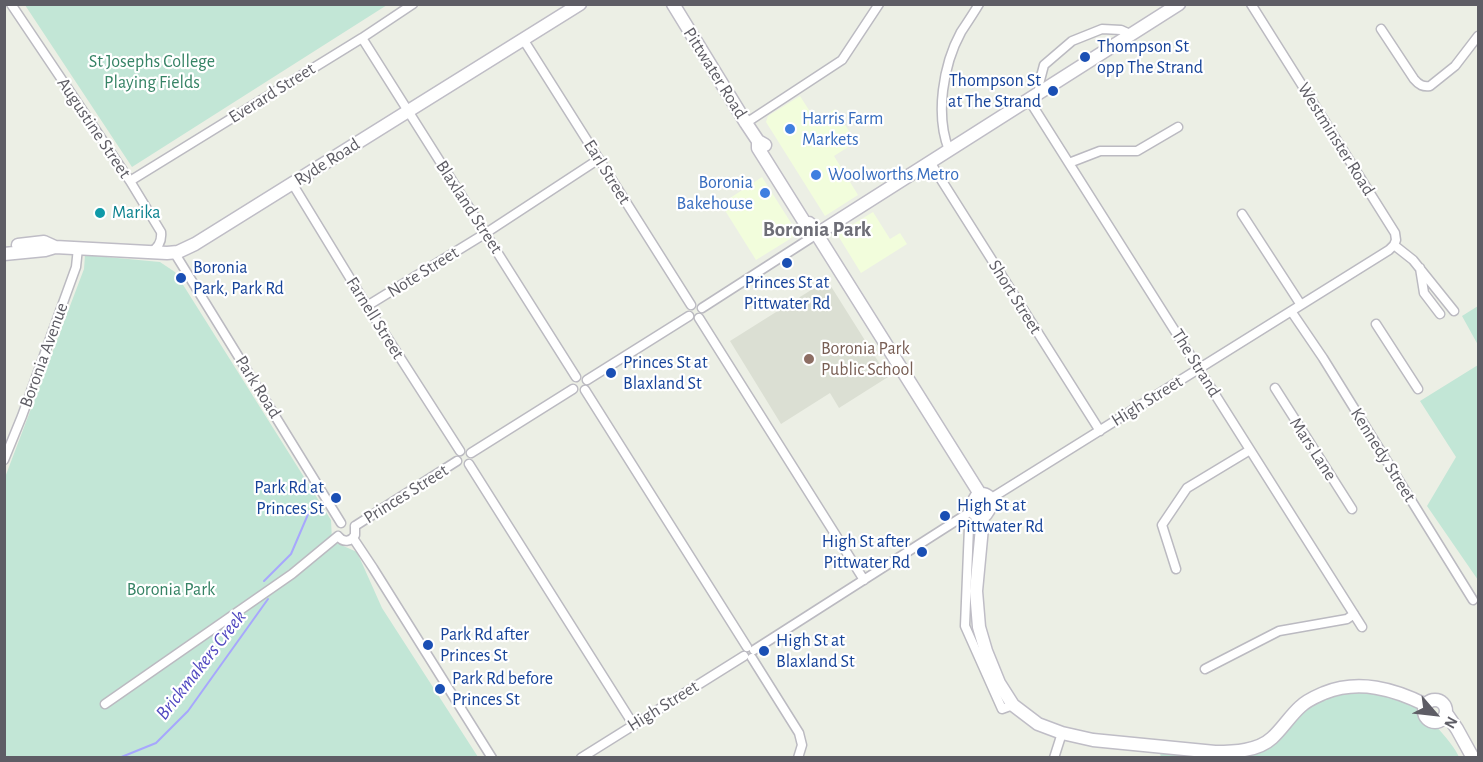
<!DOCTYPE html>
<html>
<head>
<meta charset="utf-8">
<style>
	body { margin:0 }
	#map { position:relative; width:1483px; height:762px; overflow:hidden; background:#ecefe5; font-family:"Alegreya Sans",sans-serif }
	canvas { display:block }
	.frame { position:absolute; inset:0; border:6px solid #5e5d65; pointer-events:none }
	.north { position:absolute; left:1405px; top:684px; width:60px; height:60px; -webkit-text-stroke:4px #fff; paint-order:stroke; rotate:118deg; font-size:16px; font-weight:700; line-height:24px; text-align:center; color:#5e5d65 }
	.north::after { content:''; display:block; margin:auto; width:21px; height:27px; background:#5e5d65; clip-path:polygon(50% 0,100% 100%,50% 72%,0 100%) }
</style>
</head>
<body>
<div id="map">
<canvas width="1483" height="762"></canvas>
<div class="frame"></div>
<div class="north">N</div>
</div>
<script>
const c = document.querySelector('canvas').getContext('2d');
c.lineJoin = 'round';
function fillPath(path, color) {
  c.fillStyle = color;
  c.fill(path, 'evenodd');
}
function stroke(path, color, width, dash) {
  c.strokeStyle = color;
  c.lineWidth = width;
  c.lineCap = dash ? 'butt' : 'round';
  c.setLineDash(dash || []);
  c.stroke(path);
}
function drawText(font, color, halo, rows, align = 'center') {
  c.font = font + ' "Alegreya Sans",sans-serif';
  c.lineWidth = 4.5;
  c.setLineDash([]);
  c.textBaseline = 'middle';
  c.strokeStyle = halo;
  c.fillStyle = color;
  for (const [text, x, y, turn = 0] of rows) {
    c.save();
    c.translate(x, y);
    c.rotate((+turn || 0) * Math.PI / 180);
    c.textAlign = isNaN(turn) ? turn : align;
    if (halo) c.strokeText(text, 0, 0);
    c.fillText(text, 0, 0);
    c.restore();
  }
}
fillPath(new Path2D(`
	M 800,96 L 816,121 L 835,109 L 856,142 L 834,156 L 858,195 L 825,216 L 766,122 L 768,116 Z
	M 762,177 L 798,234 L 756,260 L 721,204 Z
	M 873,212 L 890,239 L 900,233 L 907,244 L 861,273 L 837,234 Z`), '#f2fddc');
fillPath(new Path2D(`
	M 827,280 L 888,377 L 839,408 L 830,393 L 781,424 L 730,341 Z`), '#dbdfd3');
fillPath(new Path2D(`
	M 25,5 L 387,5 L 132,167 Z
	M 85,255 L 160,262 L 175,272 L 331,520 L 332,541 L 357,552 L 382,608 L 478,757 L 5,757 L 4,480 L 84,269 Z
	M 1478,306 L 1478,345 L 1462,316 Z
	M 1478,365 L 1478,580 L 1427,506 L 1456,457 L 1420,401 Z
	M 1373,690 C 1383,693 1394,696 1404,700 C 1420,707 1453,742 1459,757 L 1161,758 L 1160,753 L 1219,756 L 1251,755 L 1275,743 L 1313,700 L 1339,692 Z`), '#c2e6d6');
stroke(new Path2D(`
	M 264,581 L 291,554 L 309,512
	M 119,758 L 156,743 L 188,711 L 268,599`), '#a7a7fd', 2);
const street = new Path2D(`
	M 11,4 L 130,181 L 161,232 C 162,241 159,247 151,252
	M 1251,4 L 1395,233 L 1396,240 L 1394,245
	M 1381,29 L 1414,79 C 1419,85 1423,87 1430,86 L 1455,66 L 1478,36
	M 362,38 L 576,377
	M 523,39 L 691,305
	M 1040,93 L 1039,84 L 1044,65 L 1072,41 L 1102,29 L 1121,30 L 1132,35
	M 1029,100 L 1362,627
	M 746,123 L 842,60 L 879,4
	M 949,150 C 935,115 943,65 961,32 C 967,23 973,14 979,4
	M 930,162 L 1100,431
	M 1069,163 L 1100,151 L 1137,151 L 1178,127
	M 130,181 L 362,38 L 413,4
	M 292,183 L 367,306 L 460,451
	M 1242,214 L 1301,305
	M 1394,245 L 1413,260 L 1454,311
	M 174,252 L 341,523
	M 1420,268 L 1424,293 L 1440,314
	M 367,306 L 486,233 L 599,159
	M 702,308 L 817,234
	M 1291,311 L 1323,358 L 1473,600
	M 699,318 L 864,580
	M 1376,324 L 1418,389
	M 587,380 L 689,316
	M 1275,388 L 1352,509
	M 585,390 L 747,647
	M 471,453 L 573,389
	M 4,460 L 22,416 L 76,267 L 78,248
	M 469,464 L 633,724
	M 990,499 L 1389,250 L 1394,245
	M 962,517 L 969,527 L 965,626 L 1002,709 L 1013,705
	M 355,526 L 457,461
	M 338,536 C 343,543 351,542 355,535 L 355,526
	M 353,538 L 373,568 L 492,758
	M 1176,569 L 1162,525 L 1187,488 L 1250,450
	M 754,650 L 973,510
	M 752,658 L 799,733 L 802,745 L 798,758
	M 1205,669 L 1279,631 L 1347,619 L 1354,614
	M 105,704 L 292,574 L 338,536
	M 581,758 L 744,656
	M 1054,758 L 1062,733`);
const secondary = new Path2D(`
	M 673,4 L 746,123 L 758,141 L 765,145
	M 758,141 L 758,148 L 805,223 L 809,223 L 811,225 L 980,494
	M 817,234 L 1179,4
	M 18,245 L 44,242 L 55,247
	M 4,254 L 45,250 L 55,247 L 167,253 L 178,252 L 195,244 L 580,4
	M 980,494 C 995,493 992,510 983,517
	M 980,494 C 973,497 972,507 975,514 L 983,517
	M 983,517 L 976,591 L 979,627 L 986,651 L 999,683 L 1013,705 L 1038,724 L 1062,733 L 1093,740 L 1215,752 C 1234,752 1258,751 1272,738 C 1282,729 1290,716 1300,707 C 1307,700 1315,697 1324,693 C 1359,679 1394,689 1426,705
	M1424 711a11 11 0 1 1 22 0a11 11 0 1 1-22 0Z
	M 1446,713 L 1457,729 L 1473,758`);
stroke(street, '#bbbac1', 11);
stroke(secondary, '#bfbdc6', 15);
stroke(street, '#fff', 8);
stroke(secondary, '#fff', 12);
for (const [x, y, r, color] of [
	[1085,57,6,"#1a4fb4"],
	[1053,91,6,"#1a4fb4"],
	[790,129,6,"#3f7fe0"],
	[816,175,6,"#3f7fe0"],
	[765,193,6,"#3f7fe0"],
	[100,213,6,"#0f9aa8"],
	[787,263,6,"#1a4fb4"],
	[181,278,6,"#1a4fb4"],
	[809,359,6,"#8d6e63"],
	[611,373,6,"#1a4fb4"],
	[336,498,6,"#1a4fb4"],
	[945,516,6,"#1a4fb4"],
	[922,552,6,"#1a4fb4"],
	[428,645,6,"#1a4fb4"],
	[764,651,6,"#1a4fb4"],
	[440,689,6,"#1a4fb4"]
]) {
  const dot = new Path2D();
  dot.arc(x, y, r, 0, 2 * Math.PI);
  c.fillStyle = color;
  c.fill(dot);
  stroke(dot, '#fff', 2);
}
drawText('18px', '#164399', '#fff', [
	["Thompson St",1097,47],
	["opp The Strand",1097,68],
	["Thompson St",1041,81,"right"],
	["at The Strand",1041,102,"right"],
	["Boronia",193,268],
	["Park, Park Rd",193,289],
	["Princes St at",787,283,"center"],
	["Pittwater Rd",787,304,"center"],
	["Princes St at",623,363],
	["Blaxland St",623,384],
	["Park Rd at",324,488,"right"],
	["Princes St",324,509,"right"],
	["High St at",957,506],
	["Pittwater Rd",957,527],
	["High St after",910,542,"right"],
	["Pittwater Rd",910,563,"right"],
	["Park Rd after",440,635],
	["Princes St",440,656],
	["High St at",776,641],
	["Blaxland St",776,662],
	["Park Rd before",452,679],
	["Princes St",452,700]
], 'left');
drawText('18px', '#368365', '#fff', [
	["St Josephs College",152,62],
	["Playing Fields",152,83],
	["Boronia Park",171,590]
]);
drawText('18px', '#5e5d65', '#fff', [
	["Pittwater Road",715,73,58],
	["Everard Street",272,93,-32],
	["Augustine Street",94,128,56],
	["Westminster Road",1336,139,58],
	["Ryde Road",327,162,-32],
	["Earl Street",607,172,58],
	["Blaxland Street",469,207,57],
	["Note Street",423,272,-32],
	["Short Street",1015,297,58],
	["Farnell Street",375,318,58],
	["Boronia Avenue",44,355,-70],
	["The Strand",1196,363,58],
	["Park Road",258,387,58],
	["High Street",1147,401,-32],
	["Mars Lane",1313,449,57],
	["Kennedy Street",1383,455,58],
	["Princes Street",406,494,-32],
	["High Street",663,706,-32]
]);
drawText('18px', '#366cbe', '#fff', [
	["Harris Farm",802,119],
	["Markets",802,140],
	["Woolworths Metro",828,175],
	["Boronia",753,183,"right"],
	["Bakehouse",753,204,"right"]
], 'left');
drawText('18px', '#0d838f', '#fff', [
	["Marika",112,213]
], 'left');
drawText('18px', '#785e54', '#fff', [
	["Boronia Park",821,349],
	["Public School",821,370]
], 'left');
drawText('italic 20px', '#5149c1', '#fff', [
	["Brickmakers Creek",201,665,-52]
]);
drawText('bold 21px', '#6e6e77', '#fff', [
	["Boronia Park",817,230]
]);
</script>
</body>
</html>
